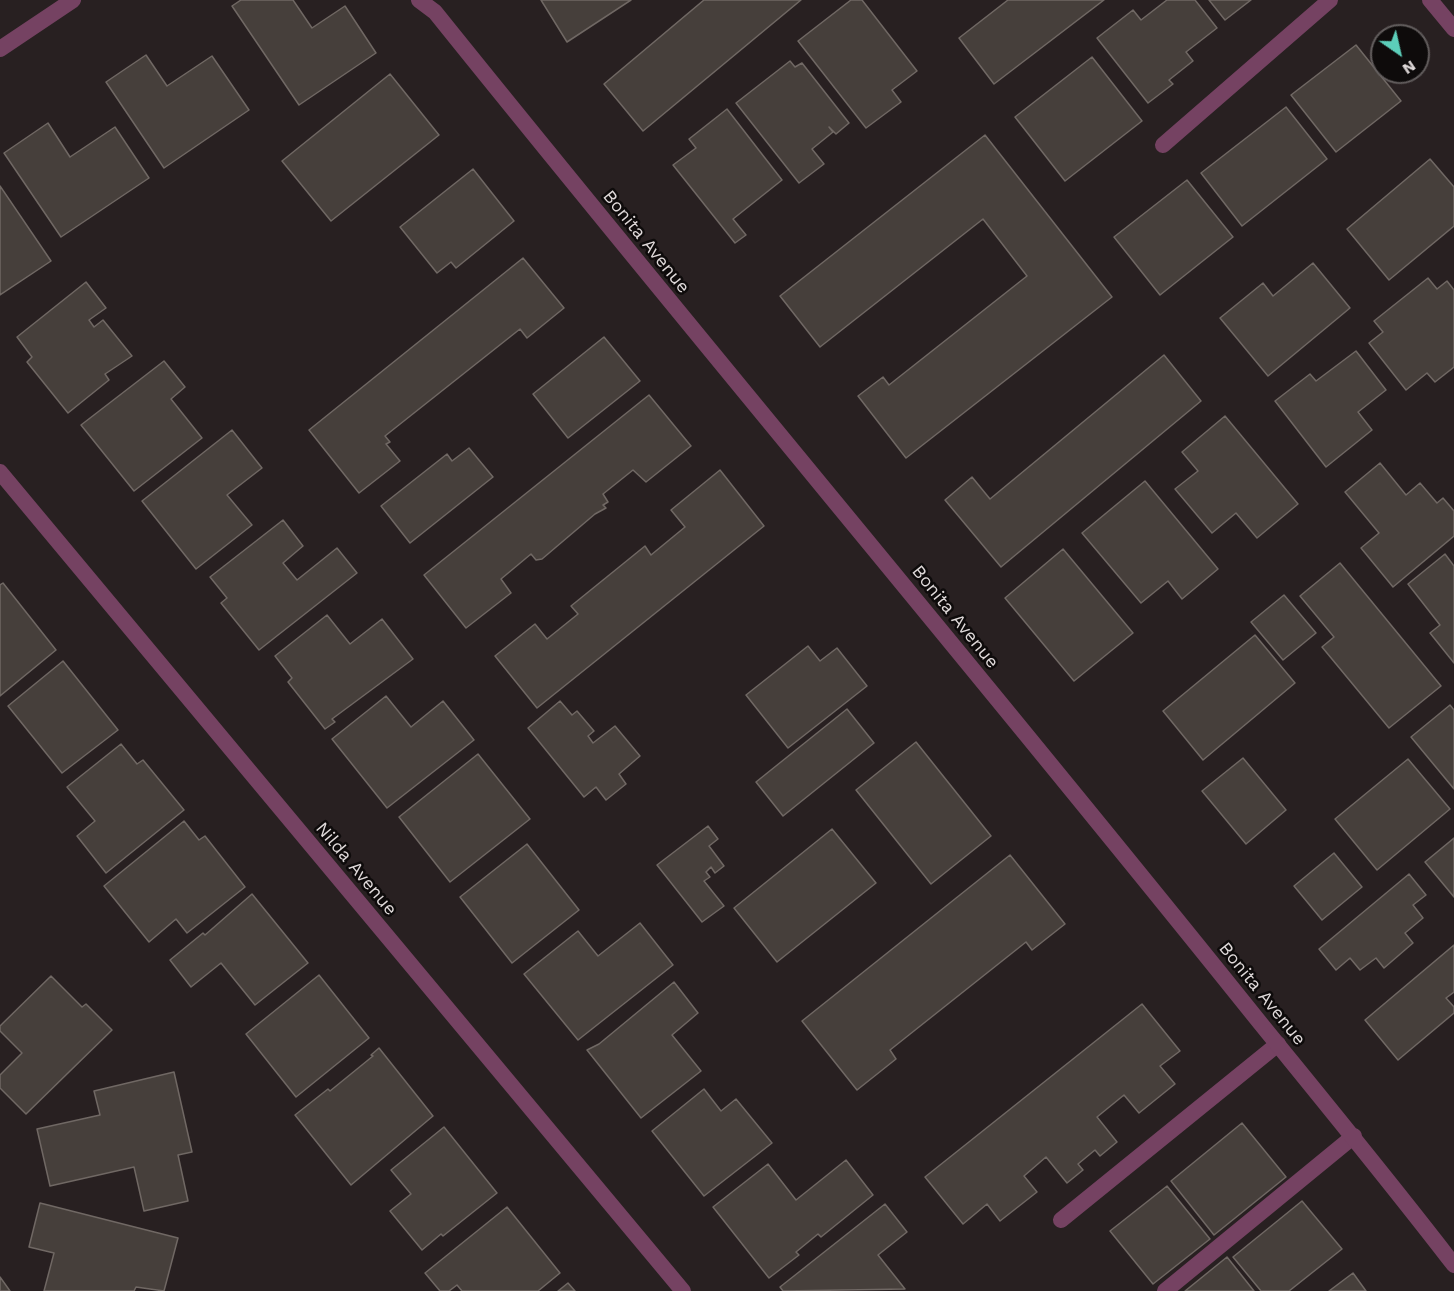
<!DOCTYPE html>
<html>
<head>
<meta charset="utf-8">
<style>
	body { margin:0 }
	#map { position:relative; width:1454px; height:1291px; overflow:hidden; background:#282021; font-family:"Work Sans",sans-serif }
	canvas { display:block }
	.north { position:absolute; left:1370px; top:24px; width:60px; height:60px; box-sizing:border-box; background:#0e0b0b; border:2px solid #625d5d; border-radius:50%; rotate:146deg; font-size:16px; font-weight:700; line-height:24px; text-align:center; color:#dfd9d9 }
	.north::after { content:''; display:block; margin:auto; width:21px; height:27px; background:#5cceba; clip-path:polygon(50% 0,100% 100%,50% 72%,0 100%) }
</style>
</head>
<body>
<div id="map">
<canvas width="1454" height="1291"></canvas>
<div class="north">N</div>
</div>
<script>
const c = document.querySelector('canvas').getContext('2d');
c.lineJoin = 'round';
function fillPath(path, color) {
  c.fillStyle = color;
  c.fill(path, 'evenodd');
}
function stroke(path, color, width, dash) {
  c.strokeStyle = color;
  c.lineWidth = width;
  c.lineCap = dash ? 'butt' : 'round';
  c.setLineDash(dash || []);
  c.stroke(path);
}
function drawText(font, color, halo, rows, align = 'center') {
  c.font = font + ' "Work Sans",sans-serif';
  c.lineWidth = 5;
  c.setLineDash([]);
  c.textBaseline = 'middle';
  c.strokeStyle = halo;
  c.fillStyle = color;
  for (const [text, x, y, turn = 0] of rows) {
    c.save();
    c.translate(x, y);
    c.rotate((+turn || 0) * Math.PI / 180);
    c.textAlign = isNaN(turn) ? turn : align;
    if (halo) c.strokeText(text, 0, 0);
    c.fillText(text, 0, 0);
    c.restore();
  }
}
const building = new Path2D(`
	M 241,0 L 293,0 L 312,28 L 345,6 L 376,53 L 299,105 L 232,6 Z
	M 541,0 L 631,0 L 567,42 Z
	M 704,0 L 801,0 L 643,131 L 604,84 Z
	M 851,0 L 862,0 L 917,71 L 892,90 L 901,102 L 866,128 L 798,41 Z
	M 1008,0 L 1104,0 L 994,84 L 959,38 Z
	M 1167,0 L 1195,0 L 1217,28 L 1186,52 L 1193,61 L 1169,80 L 1173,84 L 1148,103 L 1097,38 L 1133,10 L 1141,20 Z
	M 1209,0 L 1251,0 L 1225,20 Z
	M 1356,45 L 1401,101 L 1336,152 L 1291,95 Z
	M 146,55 L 167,86 L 212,56 L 249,110 L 164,168 L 106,82 Z
	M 1092,57 L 1142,121 L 1065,181 L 1015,117 Z
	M 790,61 L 795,67 L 802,63 L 849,123 L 836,134 L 829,127 L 833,132 L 812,149 L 824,164 L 799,183 L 736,103 Z
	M 390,74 L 439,135 L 331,221 L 282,161 Z
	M 1286,107 L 1327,159 L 1242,226 L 1201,173 Z
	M 727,109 L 782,180 L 733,219 L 746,235 L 735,243 L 673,165 L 696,148 L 689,139 Z
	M 48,123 L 70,157 L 115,127 L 149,178 L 61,237 L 4,153 Z
	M 985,135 L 1112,297 L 906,458 L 858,396 L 883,377 L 889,385 L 1027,276 L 983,219 L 820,347 L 780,296 Z
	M 1430,159 L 1454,187 L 1454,226 L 1389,280 L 1347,229 Z
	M 473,169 L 514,221 L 456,268 L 451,262 L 437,273 L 400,227 Z
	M 1187,180 L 1233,237 L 1160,295 L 1114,237 Z
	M 0,186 L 51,261 L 0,295 Z
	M 523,258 L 564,308 L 527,338 L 520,329 L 385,436 L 390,442 L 386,444 L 400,461 L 359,493 L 309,430 Z
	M 1313,263 L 1350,308 L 1268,376 L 1220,318 L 1263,283 L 1273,296 Z
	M 1428,278 L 1437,289 L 1447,281 L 1454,290 L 1454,367 L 1435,382 L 1427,373 L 1406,390 L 1369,343 L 1383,332 L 1374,321 Z
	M 86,282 L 106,308 L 89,320 L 94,327 L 103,320 L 132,356 L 105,374 L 109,380 L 68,413 L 27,362 L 32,357 L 17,337 Z
	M 604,337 L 640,381 L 568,438 L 533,394 Z
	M 1356,351 L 1386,390 L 1358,412 L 1372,430 L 1326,467 L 1275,401 L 1310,374 L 1316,381 Z
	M 1164,355 L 1201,401 L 1001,567 L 945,500 L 972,477 L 990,499 Z
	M 164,361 L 185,387 L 171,399 L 202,438 L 134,491 L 81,425 Z
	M 649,395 L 691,446 L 646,482 L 633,470 L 603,494 L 608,502 L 603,505 L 606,508 L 595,514 L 542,559 L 536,560 L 531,554 L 501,579 L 511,593 L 466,628 L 424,575 Z
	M 1225,416 L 1298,504 L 1257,538 L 1236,513 L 1212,533 L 1175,489 L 1198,471 L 1182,452 Z
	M 232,430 L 262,468 L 227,495 L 252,525 L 196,569 L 142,501 Z
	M 469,448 L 493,477 L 410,543 L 381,506 L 447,454 L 452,461 Z
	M 1380,463 L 1406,495 L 1420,483 L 1437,503 L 1443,498 L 1454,511 L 1454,536 L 1393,587 L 1361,548 L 1379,533 L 1345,492 Z
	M 720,470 L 764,526 L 537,708 L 495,656 L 535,624 L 547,639 L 578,614 L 571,606 L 645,546 L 651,555 L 685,527 L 671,510 Z
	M 1145,481 L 1218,569 L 1182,599 L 1168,581 L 1141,603 L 1082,533 Z
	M 283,520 L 303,546 L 283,563 L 297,580 L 337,548 L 357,573 L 259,650 L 221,603 L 227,598 L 210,577 Z
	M 1063,549 L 1133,633 L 1074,681 L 1005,598 Z
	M 1445,554 L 1454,566 L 1454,663 L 1430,633 L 1440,625 L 1408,584 Z
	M 1340,563 L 1441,686 L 1389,728 L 1322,647 L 1334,637 L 1300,596 Z
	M 3,583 L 56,650 L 0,696 L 0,585 Z
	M 1284,595 L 1316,633 L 1283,660 L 1251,622 Z
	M 327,615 L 350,644 L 382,619 L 413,659 L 332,719 L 335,722 L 325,729 L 288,682 L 292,678 L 275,656 Z
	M 1255,635 L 1295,683 L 1203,760 L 1163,711 Z
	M 808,646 L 820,661 L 837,648 L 867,686 L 788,748 L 746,695 Z
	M 63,661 L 118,730 L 62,773 L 8,706 Z
	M 386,696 L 411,727 L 443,701 L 474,740 L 387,808 L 332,739 Z
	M 560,701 L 572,715 L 577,711 L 594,731 L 588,736 L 593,743 L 615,726 L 640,756 L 619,774 L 626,784 L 606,800 L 596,787 L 584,797 L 528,728 Z
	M 1450,705 L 1454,710 L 1454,789 L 1411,737 Z
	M 847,709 L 874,743 L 783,816 L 756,782 Z
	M 916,742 L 991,836 L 931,884 L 856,790 Z
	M 121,744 L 137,764 L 143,760 L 184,810 L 106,873 L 77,836 L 95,821 L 67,787 Z
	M 478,754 L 530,819 L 450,882 L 399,817 Z
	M 1243,758 L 1286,810 L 1246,844 L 1202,791 Z
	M 1408,759 L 1450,809 L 1377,870 L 1335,819 Z
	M 184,821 L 199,840 L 205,836 L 245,887 L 187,933 L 176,919 L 149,942 L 104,886 Z
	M 708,826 L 718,839 L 709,846 L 724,866 L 715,873 L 711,867 L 706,872 L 710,877 L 704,881 L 724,906 L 702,922 L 657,865 Z
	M 832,829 L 876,883 L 777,962 L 734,908 Z
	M 1454,838 L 1454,897 L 1425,862 Z
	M 527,844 L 579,910 L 512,963 L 460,897 Z
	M 1334,853 L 1362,887 L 1322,920 L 1294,886 Z
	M 1010,855 L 1065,924 L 1032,950 L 1026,942 L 890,1050 L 896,1059 L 857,1090 L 802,1021 Z
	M 1409,874 L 1426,895 L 1413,905 L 1423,918 L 1405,933 L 1413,943 L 1384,968 L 1376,958 L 1360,970 L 1350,958 L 1336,970 L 1319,949 Z
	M 252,894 L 308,963 L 255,1005 L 221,963 L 191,987 L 170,960 L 203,933 L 205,935 Z
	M 640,923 L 673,965 L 578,1040 L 524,974 L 578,931 L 598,956 Z
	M 1454,945 L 1454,992 L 1446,998 L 1454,1007 L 1454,1013 L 1398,1060 L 1365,1020 Z
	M 319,975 L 369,1038 L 296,1097 L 246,1034 Z
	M 51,976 L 82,1007 L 86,1004 L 112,1030 L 26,1114 L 0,1088 L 0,1075 L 22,1053 L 0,1031 L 0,1026 Z
	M 674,982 L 698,1013 L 672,1035 L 701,1071 L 641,1118 L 587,1050 L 599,1044 Z
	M 1142,1004 L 1180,1051 L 1160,1066 L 1175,1084 L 1139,1113 L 1124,1095 L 1097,1117 L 1117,1142 L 1100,1156 L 1095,1150 L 1078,1164 L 1083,1170 L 1067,1183 L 1046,1157 L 1024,1176 L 1037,1192 L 1000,1221 L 987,1204 L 963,1224 L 925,1177 Z
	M 379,1048 L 433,1116 L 351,1185 L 295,1115 L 328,1089 L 330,1091 L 373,1056 L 371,1055 Z
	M 174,1072 L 192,1152 L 178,1155 L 188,1201 L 144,1211 L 134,1167 L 50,1186 L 37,1129 L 100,1115 L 94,1091 Z
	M 704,1089 L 721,1111 L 736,1099 L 772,1143 L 704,1196 L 652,1131 Z
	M 1242,1123 L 1286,1177 L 1214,1235 L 1171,1181 Z
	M 444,1127 L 497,1193 L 443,1236 L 441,1234 L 422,1250 L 390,1211 L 411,1194 L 391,1170 Z
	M 846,1160 L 873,1195 L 821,1237 L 818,1234 L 796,1252 L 799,1255 L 769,1278 L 713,1207 L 768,1164 L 796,1200 Z
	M 1167,1186 L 1210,1239 L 1153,1284 L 1110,1231 Z
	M 1302,1201 L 1342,1249 L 1289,1291 L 1261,1291 L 1233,1257 Z
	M 40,1203 L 178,1238 L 164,1291 L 136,1287 L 134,1291 L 44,1291 L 54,1253 L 29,1247 Z
	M 885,1204 L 907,1232 L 878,1255 L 905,1289 L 783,1291 L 780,1287 Z
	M 507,1207 L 560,1273 L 538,1291 L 462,1291 L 457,1285 L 449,1291 L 440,1291 L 425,1273 Z
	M 1227,1257 L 1254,1291 L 1185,1291 Z
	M 1353,1273 L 1366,1291 L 1329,1291 Z
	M 0,1277 L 10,1291 L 0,1291 Z
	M 568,1283 L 575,1291 L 558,1291 Z`);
fillPath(building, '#463f3b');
stroke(building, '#706864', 1.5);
stroke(new Path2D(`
	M 1163,145 L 1330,0
	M 1061,1220 L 1278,1044
	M 1165,1291 L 1354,1136`), '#754262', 16);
stroke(new Path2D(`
	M 419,0 L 435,12 C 708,352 989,684 1261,1024 C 1326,1104 1391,1183 1454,1265
	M 1430,0 L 1454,29
	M 0,49 L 73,0
	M 0,472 L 683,1291`), '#754262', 16);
drawText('18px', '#dfd9d9', '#0e0b0b', [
	["Bonita Avenue",646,242,51],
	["Bonita Avenue",955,617,51],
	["Nilda Avenue",356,869,50],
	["Bonita Avenue",1262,994,51]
]);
</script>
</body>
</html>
